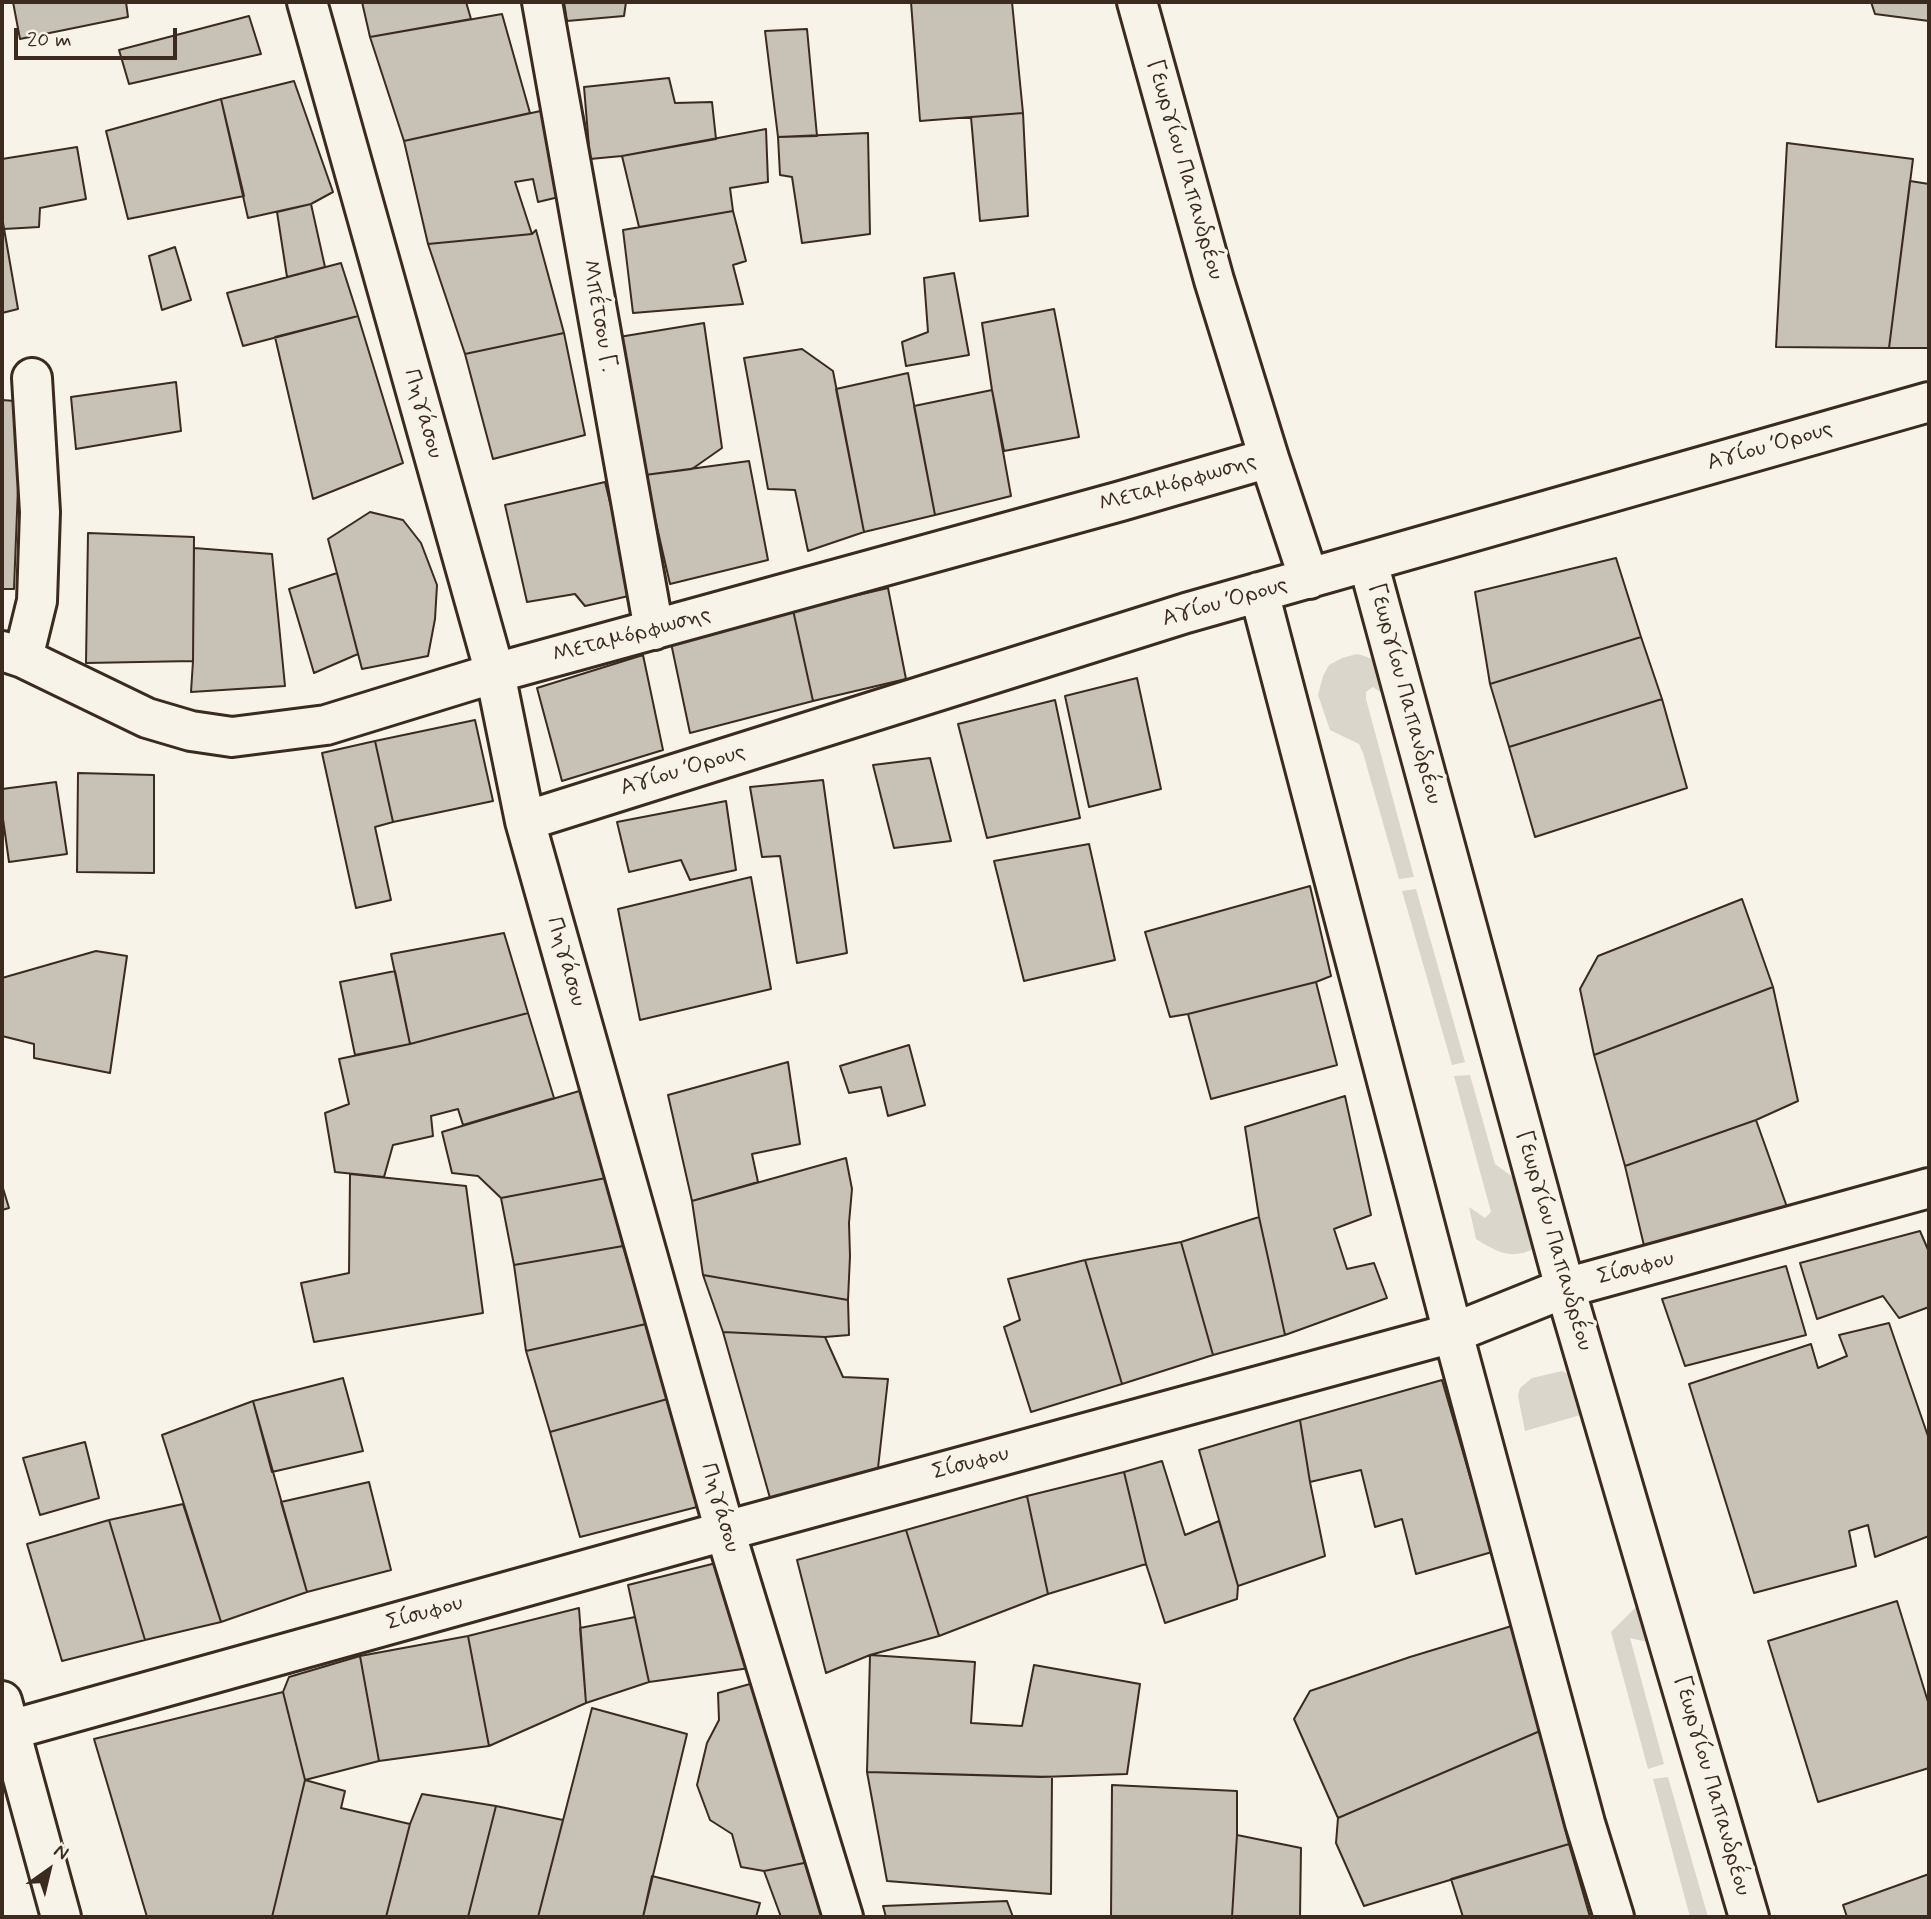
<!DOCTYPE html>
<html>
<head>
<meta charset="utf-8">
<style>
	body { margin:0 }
	#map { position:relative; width:1931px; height:1919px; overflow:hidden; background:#f7f3e8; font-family:Mynerve,sans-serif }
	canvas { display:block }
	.frame { position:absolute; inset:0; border:4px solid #3b2a1e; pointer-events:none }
	.north { position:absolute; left:14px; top:1835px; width:70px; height:70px; -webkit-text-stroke:5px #f7f3e8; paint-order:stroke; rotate:34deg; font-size:19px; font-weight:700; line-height:28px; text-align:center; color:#3b2a1e }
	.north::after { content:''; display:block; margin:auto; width:24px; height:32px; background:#3b2a1e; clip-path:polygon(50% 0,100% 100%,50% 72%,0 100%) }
	.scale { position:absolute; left:14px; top:28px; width:163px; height:32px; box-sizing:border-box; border:4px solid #3b2a1e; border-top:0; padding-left:9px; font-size:21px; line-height:24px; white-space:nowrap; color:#3b2a1e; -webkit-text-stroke:5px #f7f3e8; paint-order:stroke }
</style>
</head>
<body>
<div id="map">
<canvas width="1931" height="1919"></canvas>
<div class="frame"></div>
<div class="north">N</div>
<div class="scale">20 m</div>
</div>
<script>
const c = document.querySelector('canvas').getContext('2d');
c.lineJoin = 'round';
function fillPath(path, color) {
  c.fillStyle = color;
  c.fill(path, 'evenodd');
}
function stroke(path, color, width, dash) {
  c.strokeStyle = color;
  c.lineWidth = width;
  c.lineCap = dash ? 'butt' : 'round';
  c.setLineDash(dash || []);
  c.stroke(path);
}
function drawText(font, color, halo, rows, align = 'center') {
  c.font = font + ' Mynerve,sans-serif';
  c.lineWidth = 7;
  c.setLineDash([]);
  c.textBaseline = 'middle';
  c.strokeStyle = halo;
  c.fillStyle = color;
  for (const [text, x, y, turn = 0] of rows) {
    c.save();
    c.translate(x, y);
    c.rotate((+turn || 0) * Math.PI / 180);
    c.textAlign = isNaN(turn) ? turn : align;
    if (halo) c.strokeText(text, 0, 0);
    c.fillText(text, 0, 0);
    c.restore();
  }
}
fillPath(new Path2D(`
	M 1357,654 C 1385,660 1383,675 1390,699 L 1373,687 L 1366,692 L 1366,699 L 1414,877 L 1399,879 L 1363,753 L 1359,744 L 1330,730 L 1318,695 L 1323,676 L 1329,665 L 1342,658 Z
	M 1416,889 L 1465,1062 L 1452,1065 L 1402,891 Z
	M 1470,1075 L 1495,1164 L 1525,1186 L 1536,1248 C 1510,1260 1499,1253 1476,1239 L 1469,1207 L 1485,1218 L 1491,1212 L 1454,1076 Z
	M 1562,1371 L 1576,1378 L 1584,1414 L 1525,1431 L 1518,1396 L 1520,1388 L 1532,1378 Z
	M 1643,1600 L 1652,1643 L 1630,1638 L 1664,1764 L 1648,1769 L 1611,1632 Z
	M 1668,1777 L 1708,1917 L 1690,1917 L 1653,1779 Z`), '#dbd6cb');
const building = new Path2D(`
	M 13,2 L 126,2 L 128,17 L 20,39 Z
	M 362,2 L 466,2 L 471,19 L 370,37 Z
	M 564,2 L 626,2 L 624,16 L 567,21 Z
	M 911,2 L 1012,2 L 1023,113 L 920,121 Z
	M 1871,2 L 1929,2 L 1929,21 L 1875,14 Z
	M 502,14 L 530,113 L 404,141 L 370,37 Z
	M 249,16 L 261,54 L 129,84 L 119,50 Z
	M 807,29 L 817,136 L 778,137 L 765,31 Z
	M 669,78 L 675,103 L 712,102 L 716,139 L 622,156 L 590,159 L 584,87 Z
	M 294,81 L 333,192 L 311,204 L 248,218 L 221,99 Z
	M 221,99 L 244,196 L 128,219 L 106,131 Z
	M 545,110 L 563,196 L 538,202 L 533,179 L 515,182 L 532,234 L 428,244 L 404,141 Z
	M 1023,113 L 1028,216 L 980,221 L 971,117 Z
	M 766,129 L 768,182 L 730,188 L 733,211 L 639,227 L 622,156 Z
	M 868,133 L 870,234 L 802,243 L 792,177 L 780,175 L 778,137 Z
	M 1787,143 L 1913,159 L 1889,348 L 1776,347 Z
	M 77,147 L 86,199 L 40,208 L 39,227 L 4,229 L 2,217 L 2,159 Z
	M 1910,181 L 1929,184 L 1929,348 L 1889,348 Z
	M 311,204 L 325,267 L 287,277 L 277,212 Z
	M 733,211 L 746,261 L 733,265 L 743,304 L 633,313 L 623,230 Z
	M 2,217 L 18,309 L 2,313 Z
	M 536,230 L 564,333 L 465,354 L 428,244 L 532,234 Z
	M 175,247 L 191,300 L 162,310 L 149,256 Z
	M 341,263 L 358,316 L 243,346 L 227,293 Z
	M 954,273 L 969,355 L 906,366 L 902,342 L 928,332 L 924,278 Z
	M 1054,309 L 1079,437 L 1004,451 L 992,390 L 982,323 Z
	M 358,316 L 403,463 L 313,499 L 275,337 Z
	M 704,323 L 722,448 L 692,469 L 645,475 L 619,337 Z
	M 564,333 L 585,435 L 493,459 L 465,354 Z
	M 802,349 L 833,371 L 864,532 L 808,551 L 795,490 L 768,489 L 744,358 Z
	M 908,373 L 935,515 L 864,532 L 836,389 Z
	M 176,382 L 181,431 L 76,449 L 71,397 Z
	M 992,390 L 1011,496 L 935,515 L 914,406 Z
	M 2,400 L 15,401 L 19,462 L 14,589 L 2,589 Z
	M 749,461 L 768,560 L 670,584 L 645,475 Z
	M 605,482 L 633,595 L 585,606 L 575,594 L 527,602 L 505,505 Z
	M 370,512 L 403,520 L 421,543 L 437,585 L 435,619 L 428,656 L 362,669 L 328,539 Z
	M 88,533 L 194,537 L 193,661 L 86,663 Z
	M 194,548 L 272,554 L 285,686 L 191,692 L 193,661 Z
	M 1616,558 L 1641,637 L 1490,684 L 1475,592 Z
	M 337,573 L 358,654 L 314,673 L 289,589 Z
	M 888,588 L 906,679 L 813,701 L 793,610 Z
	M 793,610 L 813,701 L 690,733 L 671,643 Z
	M 1641,637 L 1662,699 L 1509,747 L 1490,684 Z
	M 643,655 L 663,750 L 562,781 L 537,688 Z
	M 1137,678 L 1161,789 L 1089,807 L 1065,696 Z
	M 1662,699 L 1687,788 L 1535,837 L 1509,747 Z
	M 1055,700 L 1080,818 L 987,838 L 958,724 Z
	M 475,720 L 493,801 L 393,822 L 375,741 Z
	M 375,741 L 393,822 L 375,827 L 391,900 L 356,908 L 322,753 Z
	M 930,758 L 951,841 L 894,848 L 873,765 Z
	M 78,773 L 154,775 L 154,873 L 77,872 Z
	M 823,780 L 847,953 L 797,963 L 780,856 L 762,857 L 750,787 Z
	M 56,782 L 67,854 L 9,862 L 2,812 L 2,789 Z
	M 726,801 L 736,870 L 690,880 L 681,860 L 629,872 L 617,822 Z
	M 1089,844 L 1115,960 L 1024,981 L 994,861 Z
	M 751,877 L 771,989 L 640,1020 L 618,909 Z
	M 1310,886 L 1331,976 L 1316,982 L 1188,1014 L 1170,1017 L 1145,932 Z
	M 1742,899 L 1773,987 L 1594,1055 L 1580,989 L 1598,956 Z
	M 504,933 L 528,1013 L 410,1044 L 391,954 Z
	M 96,951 L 127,956 L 110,1073 L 34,1058 L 34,1044 L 2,1036 L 2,978 Z
	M 395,971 L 410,1044 L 355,1055 L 340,982 Z
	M 1316,982 L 1337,1065 L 1211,1099 L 1188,1014 Z
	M 1773,987 L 1798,1101 L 1756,1120 L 1625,1166 L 1594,1055 Z
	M 528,1013 L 554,1098 L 463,1125 L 458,1109 L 431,1116 L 433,1136 L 393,1145 L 384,1177 L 335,1172 L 325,1113 L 349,1104 L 339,1059 L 410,1044 Z
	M 909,1045 L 925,1105 L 888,1116 L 881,1087 L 849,1093 L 840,1066 Z
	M 788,1062 L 800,1144 L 752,1154 L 758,1182 L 692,1201 L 668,1095 Z
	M 586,1089 L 606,1178 L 501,1198 L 478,1176 L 452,1173 L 442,1132 Z
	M 1345,1096 L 1371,1215 L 1334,1229 L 1347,1269 L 1374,1263 L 1387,1298 L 1285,1335 L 1259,1217 L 1245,1127 Z
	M 1756,1120 L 1787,1207 L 1646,1254 L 1625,1166 Z
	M 846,1158 L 852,1189 L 849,1223 L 850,1256 L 848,1300 L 703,1275 L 692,1201 Z
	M 350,1174 L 466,1186 L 483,1313 L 314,1342 L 301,1283 L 349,1273 Z
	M 606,1178 L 623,1246 L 514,1265 L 501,1198 Z
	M 2,1185 L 9,1208 L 2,1210 Z
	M 1259,1217 L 1285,1335 L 1213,1355 L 1181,1242 Z
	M 1920,1231 L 1929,1252 L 1929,1307 L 1899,1318 L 1883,1296 L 1817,1319 L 1800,1263 Z
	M 1181,1242 L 1213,1355 L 1122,1384 L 1085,1260 Z
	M 623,1246 L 646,1324 L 526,1351 L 514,1265 Z
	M 1085,1260 L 1122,1384 L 1031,1412 L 1004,1327 L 1020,1320 L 1008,1279 Z
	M 1786,1266 L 1806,1335 L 1685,1366 L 1662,1299 Z
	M 703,1275 L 848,1300 L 849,1335 L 825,1337 L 723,1332 Z
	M 1889,1323 L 1929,1439 L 1929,1536 L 1875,1557 L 1868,1525 L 1849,1531 L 1856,1566 L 1754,1593 L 1689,1384 L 1811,1344 L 1818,1368 L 1847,1356 L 1839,1335 Z
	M 646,1324 L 671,1398 L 550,1432 L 526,1351 Z
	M 723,1332 L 825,1337 L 843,1377 L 888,1379 L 878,1468 L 770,1498 Z
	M 343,1378 L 363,1451 L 272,1472 L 253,1401 Z
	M 1442,1380 L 1492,1552 L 1416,1574 L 1402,1519 L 1375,1527 L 1361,1470 L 1310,1482 L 1300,1420 Z
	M 671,1398 L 697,1507 L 580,1537 L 550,1432 Z
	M 253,1401 L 307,1592 L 221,1622 L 162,1435 Z
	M 1300,1420 L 1310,1482 L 1325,1556 L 1238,1586 L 1199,1450 Z
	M 85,1442 L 99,1498 L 40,1515 L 23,1458 Z
	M 1162,1461 L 1185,1535 L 1219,1521 L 1238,1586 L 1237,1599 L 1165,1623 L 1146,1564 L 1124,1472 Z
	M 1124,1472 L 1146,1564 L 1048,1594 L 1027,1496 Z
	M 369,1482 L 391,1570 L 307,1592 L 281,1502 Z
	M 1027,1496 L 1048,1594 L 939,1636 L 906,1530 Z
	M 183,1504 L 221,1622 L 145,1640 L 109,1520 Z
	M 109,1520 L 145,1640 L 62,1661 L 27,1544 Z
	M 906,1530 L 939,1636 L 870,1655 L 826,1673 L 797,1560 Z
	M 716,1563 L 750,1668 L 649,1682 L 628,1585 Z
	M 1897,1601 L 1929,1705 L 1929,1768 L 1818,1802 L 1768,1641 Z
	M 579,1608 L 586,1703 L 489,1746 L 468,1636 Z
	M 635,1617 L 649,1682 L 586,1703 L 580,1628 Z
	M 1515,1625 L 1540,1731 L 1338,1818 L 1294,1719 L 1310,1691 L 1410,1657 Z
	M 468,1636 L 489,1746 L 379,1761 L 360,1656 Z
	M 870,1655 L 975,1662 L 971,1723 L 1022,1726 L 1034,1665 L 1140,1684 L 1127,1774 L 1041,1777 L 867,1772 Z
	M 360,1656 L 379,1761 L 305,1780 L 283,1692 L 289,1677 Z
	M 757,1682 L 809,1862 L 764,1871 L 741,1867 L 732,1834 L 710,1820 L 697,1785 L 707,1743 L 719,1720 L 718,1693 Z
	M 283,1692 L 305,1780 L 272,1917 L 147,1917 L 94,1739 Z
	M 592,1708 L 687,1734 L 643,1917 L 538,1917 Z
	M 1540,1731 L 1569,1844 L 1364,1906 L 1336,1843 L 1338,1818 Z
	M 867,1772 L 1052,1777 L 1051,1894 L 887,1881 Z
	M 305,1780 L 345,1791 L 341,1808 L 410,1824 L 386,1917 L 272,1917 Z
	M 1112,1785 L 1237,1791 L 1237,1835 L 1232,1917 L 1111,1917 Z
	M 422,1794 L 496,1806 L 468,1917 L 386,1917 L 410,1824 Z
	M 496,1806 L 563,1820 L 538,1917 L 468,1917 Z
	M 1237,1835 L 1301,1848 L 1300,1917 L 1232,1917 Z
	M 1569,1844 L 1590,1917 L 1463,1917 L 1451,1879 Z
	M 809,1862 L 825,1917 L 781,1917 L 764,1871 Z
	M 1929,1874 L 1929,1917 L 1847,1917 L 1843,1905 Z
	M 652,1876 L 760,1903 L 756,1917 L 643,1917 Z
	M 1007,1901 L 1013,1917 L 886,1917 L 883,1906 Z`);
fillPath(building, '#c8c1b6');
stroke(building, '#3b2a1e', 2);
const minor = new Path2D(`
	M 307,2 L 495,673 L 525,821 L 725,1531 L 843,1917
	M 542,2 L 654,630
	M 1137,2 L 1214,280 L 1269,458 L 1309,579
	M 1368,562 L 1565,1288 L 1749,1917
	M 1259,592 L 1453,1333 L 1585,1823 L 1614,1917
	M 2,651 L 23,658 L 147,718 L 191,731 L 232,737 L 326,725 L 495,673 L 1121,501 L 1269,458
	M 23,658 L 37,601 L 40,512 L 32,378
	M 525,821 L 1186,613 L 1929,402
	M 2,1701 L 61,1917
	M 10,1730 L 725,1531 L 1453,1333 L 1565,1288 L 1929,1188`);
stroke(minor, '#3b2a1e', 44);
stroke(minor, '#f7f3e8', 38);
drawText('23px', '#3b2a1e', '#f7f3e8', [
	["Γεωργίου Παπανδρέου",1184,170,74],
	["Μπέτσου Γ.",598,316,80],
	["Πηγάσου",422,414,74],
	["Αγίου Όρους",1770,447,-16],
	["Μεταμόρφωσης",1178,484,-16],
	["Αγίου Όρους",1225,603,-16],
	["Μεταμόρφωσης",632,636,-15],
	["Γεωργίου Παπανδρέου",1404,694,75],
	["Αγίου Όρους",683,771,-17],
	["Πηγάσου",565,962,74],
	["Γεωργίου Παπανδρέου",1553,1241,74],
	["Σίσυφου",1636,1269,-15],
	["Σίσυφου",971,1464,-15],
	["Πηγάσου",719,1508,74],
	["Σίσυφου",425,1614,-16],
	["Γεωργίου Παπανδρέου",1711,1786,74]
]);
</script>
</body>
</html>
